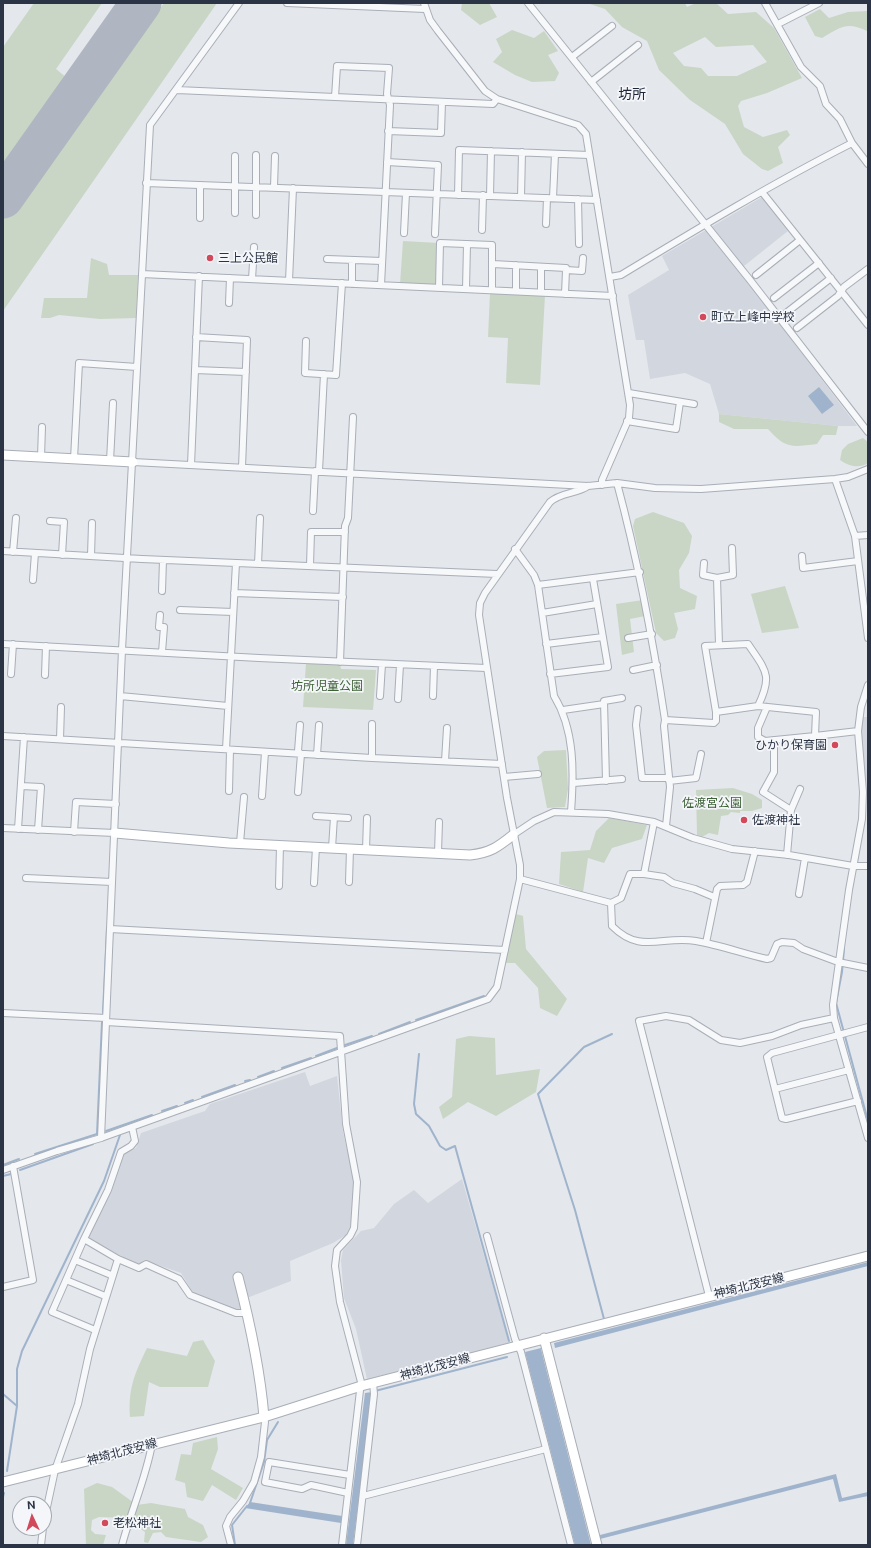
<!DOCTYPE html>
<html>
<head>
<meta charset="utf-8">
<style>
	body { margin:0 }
	#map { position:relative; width:871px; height:1548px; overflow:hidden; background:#e4e7ec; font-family:"Public Sans",sans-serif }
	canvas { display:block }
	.frame { position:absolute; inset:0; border:4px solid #2b3445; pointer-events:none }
	.north { position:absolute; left:12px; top:1496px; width:40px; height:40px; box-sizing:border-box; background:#f4f6f9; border:1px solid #a4a8b1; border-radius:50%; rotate:356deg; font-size:11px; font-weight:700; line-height:16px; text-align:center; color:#2b3445 }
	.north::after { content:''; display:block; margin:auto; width:14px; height:18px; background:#d1495b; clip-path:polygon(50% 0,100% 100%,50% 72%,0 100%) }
</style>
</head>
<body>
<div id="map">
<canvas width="871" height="1548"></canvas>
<div class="frame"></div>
<div class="north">N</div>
</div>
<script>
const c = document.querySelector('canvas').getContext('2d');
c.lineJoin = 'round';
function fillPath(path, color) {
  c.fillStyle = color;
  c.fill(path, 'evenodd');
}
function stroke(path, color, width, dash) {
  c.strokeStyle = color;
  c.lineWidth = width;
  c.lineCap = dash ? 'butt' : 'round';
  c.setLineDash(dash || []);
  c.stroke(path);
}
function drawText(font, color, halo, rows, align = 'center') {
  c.font = font + ' "Public Sans","Noto Sans JP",sans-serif';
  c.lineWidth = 3.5;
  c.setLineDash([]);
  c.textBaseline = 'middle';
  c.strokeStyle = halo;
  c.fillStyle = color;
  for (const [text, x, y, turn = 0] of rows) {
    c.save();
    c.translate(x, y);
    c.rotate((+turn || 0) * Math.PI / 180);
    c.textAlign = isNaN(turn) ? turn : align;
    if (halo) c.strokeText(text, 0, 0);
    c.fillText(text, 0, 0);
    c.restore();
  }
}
fillPath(new Path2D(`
	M 762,197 L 788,231 L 739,270 L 857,426 L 838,426 L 719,414 L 710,384 L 685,373 L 650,379 L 644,340 L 636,340 L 628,295 L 669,270 L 662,256 Z
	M 863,717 L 868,717 L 868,792 L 865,792 L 861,731 Z
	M 305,1072 L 310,1086 L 337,1076 L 343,1132 L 354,1180 L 352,1223 L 346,1235 L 333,1243 L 290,1261 L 291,1281 L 239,1301 L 241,1310 L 233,1309 L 193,1293 L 181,1273 L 144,1260 L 138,1265 L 88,1238 L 111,1193 L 124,1153 L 136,1148 L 141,1133 L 205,1111 L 210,1104 Z
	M 462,1179 L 509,1343 L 367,1379 L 356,1329 L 344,1298 L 341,1260 L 343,1250 L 361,1231 L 374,1228 L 394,1204 L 414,1190 L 428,1203 Z`), '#d2d6de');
fillPath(new Path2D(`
	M 34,3 L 102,3 L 56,69 L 67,78 L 3,168 L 3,47 Z
	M 164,3 L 217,3 L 3,311 L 3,214 L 89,93 L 97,98 Z
	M 462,3 L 489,3 L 497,17 L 480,25 L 461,10 Z
	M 587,3 L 685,3 L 687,7 L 696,3 L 716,3 L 728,14 L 756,12 L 774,28 L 802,78 L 767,93 L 741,101 L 738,106 L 744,127 L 763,137 L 787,130 L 790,135 L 778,147 L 783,163 L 768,171 L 762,169 L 743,154 L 725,124 L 690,100 L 659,70 L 647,41 L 622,27 L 605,9 ZM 705,37 L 716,47 L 753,45 L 767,62 L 737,76 L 708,76 L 701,68 L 684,66 L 673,53 Z
	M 820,9 L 829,18 L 848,12 L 868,11 L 868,34 L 867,31 C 847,21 840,27 822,38 L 815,36 L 805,17 Z
	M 512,30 L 534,38 L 544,31 L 558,51 L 548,55 L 559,73 L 555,81 L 532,82 L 515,75 L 493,62 L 502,52 L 496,39 Z
	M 403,241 L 439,243 L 437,286 L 400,284 Z
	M 91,258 L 107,264 L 109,275 L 138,275 L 136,318 L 100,319 L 59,315 L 50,318 L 41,318 L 44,298 L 87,298 Z
	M 490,293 L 545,295 L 540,385 L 506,383 L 508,338 L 488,337 Z
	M 719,414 L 838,426 L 836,435 L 823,435 L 817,444 C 791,447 786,449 768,429 L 734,429 L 719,422 Z
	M 863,438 L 868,442 L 868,463 C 859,469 848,466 840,460 L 842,450 L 848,444 Z
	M 653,512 L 684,523 L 692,536 L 689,553 L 679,570 L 680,588 L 697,596 L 695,609 L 674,613 L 678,629 L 675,638 L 664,641 L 656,633 L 633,526 L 635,519 Z
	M 785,586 L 799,628 L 762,633 L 751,594 Z
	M 643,600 L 645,616 L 630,619 L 634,652 L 622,655 L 616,604 Z
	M 306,663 L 340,665 L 341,669 L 376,670 L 373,710 L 303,707 Z
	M 566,750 L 568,789 L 565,807 L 547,808 L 537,757 L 544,751 Z
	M 733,788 L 752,794 L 762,800 L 762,808 L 752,811 L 740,811 L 740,813 L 731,812 L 728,815 L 721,816 L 718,835 L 709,833 L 702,837 L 697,835 L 696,790 Z
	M 609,818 L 647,825 L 642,839 L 612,848 L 604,863 L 588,858 L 583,892 L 559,884 L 561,852 L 590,850 L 596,831 Z
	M 516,914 L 523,916 L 526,949 L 567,999 L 557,1016 L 540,1008 L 538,988 L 515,963 L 505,963 Z
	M 469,1036 L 495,1038 L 496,1075 L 540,1069 L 536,1092 L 496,1116 L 468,1102 L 443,1119 L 439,1107 L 452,1097 L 456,1039 Z
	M 203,1340 L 215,1361 L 208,1387 L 160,1387 L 149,1382 L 144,1416 L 130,1417 C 128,1388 135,1373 147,1348 L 187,1356 L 193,1342 Z
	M 217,1437 L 218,1449 L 211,1469 L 243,1488 L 236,1500 L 212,1485 L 203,1501 L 187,1497 L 185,1483 L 175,1480 L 181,1454 L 191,1455 L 193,1443 Z
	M 97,1483 L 112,1487 L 137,1505 L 151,1503 L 185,1509 L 188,1517 L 203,1525 L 208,1537 L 201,1542 L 166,1537 L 161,1532 L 153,1533 L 148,1543 L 144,1542 L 145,1532 L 125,1518 L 99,1517 L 92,1520 L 91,1530 L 95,1534 L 106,1535 L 103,1545 L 86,1545 L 84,1489 Z`), '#c9d6c5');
fillPath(new Path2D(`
	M 819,387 L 834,405 L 822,414 L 808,396 Z
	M 868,1262 L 868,1266 L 555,1348 L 554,1343 Z
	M 541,1348 L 541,1349 L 591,1545 L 575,1545 L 525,1352 Z
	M 372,1392 L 353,1545 L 346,1545 L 365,1393 Z
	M 836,1474 L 842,1498 L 868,1492 L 868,1496 L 839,1502 L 833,1479 L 600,1539 L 600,1535 Z
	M 250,1502 L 342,1516 L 341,1523 L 245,1508 Z`), '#9fb4cc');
stroke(new Path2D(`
	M 844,949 L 842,972 L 836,1003 L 868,1121
	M 103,1012 L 107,928
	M 416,1020 L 484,996
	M 379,1034 L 410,1022
	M 345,1045 L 372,1036
	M 419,1054 L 414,1104 L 416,1114 L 429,1126 L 440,1146 L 446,1150 L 455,1146 L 509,1341
	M 316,1056 L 337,1048
	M 282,1068 L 311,1058
	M 258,1077 L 274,1071
	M 245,1081 L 250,1080
	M 202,1097 L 235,1085
	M 185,1103 L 193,1100
	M 162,1111 L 177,1106
	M 106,1131 L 152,1115
	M 35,1154 L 97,1134 L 102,1022
	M 3,1165 L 19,1159
	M 20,1170 L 93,1144
	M 3,1176 L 11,1174
	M 604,1319 L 575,1210 L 538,1094 L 584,1047 L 612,1034
	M 375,1391 L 507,1357
	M 3,1394 L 17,1406
	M 7,1471 L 17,1406 L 17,1369 L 22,1351 L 104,1181 L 120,1135
	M 3,1497 L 4,1493
	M 250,1503 L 264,1462 L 267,1440 L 278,1422
	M 235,1545 L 232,1525 L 247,1506`), '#9fb4cc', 2);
stroke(new Path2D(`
	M 3,198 L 141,3`), '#b0b6c1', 41);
const street = new Path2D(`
	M 287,3 L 425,9
	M 424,3 L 430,20 L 438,31 L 485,91 L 497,99 L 578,125 L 586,134 L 630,405 L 629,418 L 602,480 L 602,485
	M 528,3 L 750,280 L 868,432
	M 765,3 L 801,67 L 820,86 L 826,104 L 840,119 L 852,143 L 868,164
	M 778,24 L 819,3
	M 572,57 L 612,26
	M 591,82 L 638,45
	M 177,90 L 493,104 L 497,99
	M 335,97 L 337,66 L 389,68 L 387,94 L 390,105 L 381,285
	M 388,131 L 441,133 L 442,102
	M 387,162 L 438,165 L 435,234
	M 146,183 L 597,200
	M 274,187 L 275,156
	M 762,192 L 868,325
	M 458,195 L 459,150 L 589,155
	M 490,196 L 491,151
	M 521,197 L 522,152
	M 553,198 L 555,154
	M 578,199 L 579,244
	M 235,213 L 235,156
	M 256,215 L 256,155
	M 200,218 L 200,185
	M 546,224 L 547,198
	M 482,230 L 483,195
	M 404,233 L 406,193
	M 327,259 L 382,261
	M 493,264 L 566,268 L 566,270
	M 142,274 L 613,296
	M 756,275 L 800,240
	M 610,277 L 621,275 C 697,229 773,183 852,143
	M 252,279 L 254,247
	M 289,281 L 293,188
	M 352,284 L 352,260
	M 439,288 L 440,243 L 492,245 L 492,290
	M 466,289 L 467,244
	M 516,291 L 516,265
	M 541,292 L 541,267
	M 565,294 L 566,270 L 582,271 L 583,258
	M 774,298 L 819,263
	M 229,303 L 230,278
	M 786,313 L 831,278
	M 797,328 L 838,296 L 844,287 L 868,269
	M 196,337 L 247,340 L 242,467
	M 306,341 L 305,373 L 336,375 L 342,283
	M 195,370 L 246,372
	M 629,393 L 694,404
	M 627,421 L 676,429 L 680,402
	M 41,457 L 42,427
	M 74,459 L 79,363 L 137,367
	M 110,461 L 113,403
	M 133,462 L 588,486 L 617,483 L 655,488 L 701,489 L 835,479 L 848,477 L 868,469
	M 191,465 L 199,276
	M 319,471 L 324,374
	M 835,479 L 855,536 L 868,638
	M 617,483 C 638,561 653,640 665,720 L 664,726 L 670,787 L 666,826
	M 313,511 L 315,471
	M 50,521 L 64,522 L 62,555
	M 855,536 L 868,535
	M 515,549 L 534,575 L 538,585 L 554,696 C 575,730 574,773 571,812
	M 3,551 L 142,559 L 497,574
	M 13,552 L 16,518
	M 91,556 L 92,523
	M 802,556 L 803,568 L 858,561
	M 704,563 L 703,575 L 717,578 L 733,575 L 732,548
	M 258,564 L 260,518
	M 310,566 L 311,532 L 345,532
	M 717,578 L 719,645
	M 33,580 L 35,553
	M 538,585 L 640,572
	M 162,591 L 163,560
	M 234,593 L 343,597
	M 180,610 L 233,612
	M 542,613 L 597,604
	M 160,615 L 159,627 L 164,627 L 162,652
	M 628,638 L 652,634
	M 3,644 L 259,658 L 486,668
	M 546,644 L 603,637
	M 340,662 L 345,526 L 348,518 L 353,417
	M 633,670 L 657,665
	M 11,674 L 13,644
	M 550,674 L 608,667 L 593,579
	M 45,675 L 46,646
	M 868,685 L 861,707 L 858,731 L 863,792 L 862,819 L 849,890 L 833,1005 L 834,1018 L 868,1138
	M 120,696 L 228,706
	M 380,696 L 382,664
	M 433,696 L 434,666
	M 398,699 L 400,665
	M 767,707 L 758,728 L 758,737 L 765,741 L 815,736
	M 638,709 L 636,725 L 642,778 L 669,778
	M 563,710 L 604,704
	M 716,712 L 705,646 L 748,644 C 766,671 773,675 758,706
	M 665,720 L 714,723 L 716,721 L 716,712 L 758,706 L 816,712 L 815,736 L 858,731
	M 3,736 L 372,758 L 502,764
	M 60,739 L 61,707
	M 774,740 L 774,772 L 763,792 L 791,810 L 787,855
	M 226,749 L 236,563
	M 317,755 L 319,725
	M 372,758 L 372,724
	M 445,761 L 447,728
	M 504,777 L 538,774
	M 606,781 L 604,701 L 622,698
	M 669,781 L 696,778 L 701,754
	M 574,783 L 622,779
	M 21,786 L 41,787 L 38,830
	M 229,791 L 230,750
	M 298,792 L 301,754 L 298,751 L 300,725
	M 262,796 L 265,752
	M 791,810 L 800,789
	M 316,816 L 348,818
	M 3,828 L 115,833
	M 18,829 L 24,737
	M 74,832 L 76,802 L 116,804
	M 513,835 L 534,821 L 554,812 L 608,814 L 654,822 L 693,838 L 732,849 L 789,855 L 853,866 L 868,866
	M 240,843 L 244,797
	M 332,848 L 334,817
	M 366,850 L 367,818
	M 438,853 L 439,822
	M 644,874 L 664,877 L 673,883 L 695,889 L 714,897
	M 26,878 L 112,882
	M 520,879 L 611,903 L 621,898 L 630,874 L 644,874 L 654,822
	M 349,882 L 350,849
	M 314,883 L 316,847
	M 279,886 L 280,845
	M 799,894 L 805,858
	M 611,903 L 612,926 C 641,955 662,935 696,941 C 720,945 744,954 767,959 L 771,958 L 777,944 L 782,942 L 794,943 L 803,949 L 838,962 L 868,968
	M 110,929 L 505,950
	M 706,943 L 717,889 L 720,886 L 743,885 L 747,882 L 755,851
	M 3,1013 L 106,1018
	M 106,1022 L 340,1036 L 346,1124 L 357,1182 L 354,1228 L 350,1236 L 337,1250 L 335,1266 L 340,1302 L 361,1382 L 342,1545
	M 775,1089 L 849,1070
	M 858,1101 L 786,1119 L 782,1118 L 767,1057 L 772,1053 L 868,1027
	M 101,1138 L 122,650 L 150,125 L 239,3
	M 3,1170 L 57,1151 L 101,1138 L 488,999 L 497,987 L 520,879 L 520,865 L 507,798 L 479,615 L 480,603 L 485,593 L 550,502 C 561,492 577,494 588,486
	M 487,1236 L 515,1339 L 521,1352 L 571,1545
	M 84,1239 L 52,1312 L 95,1330
	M 118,1259 L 84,1239 L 108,1190 L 121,1152 L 131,1146 L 135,1141 L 132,1127
	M 75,1260 L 111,1275
	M 66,1280 L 105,1296
	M 3,1287 L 33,1280 L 13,1166
	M 709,1296 L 639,1021 L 666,1016 L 689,1020 L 721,1040 L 740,1043 L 772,1036 L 801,1025 L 834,1018
	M 348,1493 L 311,1485 L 302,1489 L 265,1482 L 269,1462 L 350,1475
	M 363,1496 L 546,1449
	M 44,1521 L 55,1470 L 78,1404 L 90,1349 L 118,1259 L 139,1268 L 146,1264 L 179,1279 L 190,1295 L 236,1313 L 247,1313
	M 41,1545 L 43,1528
	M 122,1545 C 131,1511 146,1478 152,1444
	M 231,1545 L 226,1526 L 230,1517 L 243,1501 L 254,1482 L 261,1457 L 265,1422 L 264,1417
	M 357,1545 L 374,1394 L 373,1383`);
const secondary = new Path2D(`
	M 3,455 L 133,462
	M 115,833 L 229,843 L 470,855 C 490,853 498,847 513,835
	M 238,1277 C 250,1323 260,1369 264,1417
	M 544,1338 L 597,1545
	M 3,1482 L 264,1417 L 361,1386 L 868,1256`);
stroke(street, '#a9aeb7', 8);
stroke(secondary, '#a9aeb7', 11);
stroke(street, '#f7f8fa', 6);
stroke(secondary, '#fff', 9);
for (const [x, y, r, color] of [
	[210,258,4,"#d1495b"],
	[703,317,4,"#d1495b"],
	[835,745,4,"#d1495b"],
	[744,820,4,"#d1495b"],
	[105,1523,4,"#d1495b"]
]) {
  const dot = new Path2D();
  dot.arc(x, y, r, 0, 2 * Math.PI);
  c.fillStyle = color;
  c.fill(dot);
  stroke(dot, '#f4f6f9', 1.5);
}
drawText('12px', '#2b3445', '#f4f6f9', [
	["三上公民館",218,258],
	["町立上峰中学校",711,317],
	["ひかり保育園",827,745,"right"],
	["佐渡神社",752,820],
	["老松神社",113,1523]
], 'left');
drawText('12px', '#3f6138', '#f4f6f9', [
	["坊所児童公園",327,686],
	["佐渡宮公園",712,803]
]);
drawText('12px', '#2b3445', '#f4f6f9', [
	["神埼北茂安線",749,1286,-14],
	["神埼北茂安線",435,1367,-15],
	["神埼北茂安線",122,1452,-15]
]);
drawText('14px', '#1d2536', '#f4f6f9', [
	["坊所",632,95]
]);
</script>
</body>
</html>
